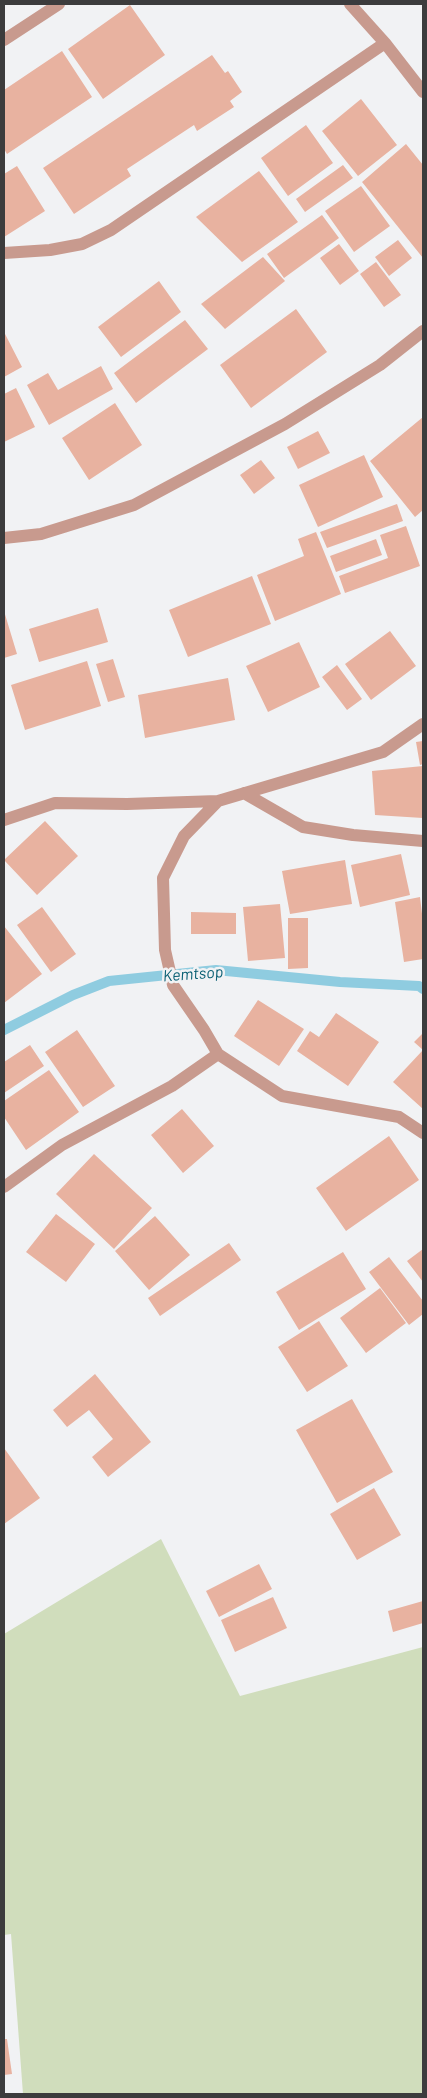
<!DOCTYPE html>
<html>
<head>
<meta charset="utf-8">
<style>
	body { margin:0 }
	#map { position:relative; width:427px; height:2098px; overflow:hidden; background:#f1f2f4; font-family:Barlow,sans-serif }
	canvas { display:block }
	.frame { position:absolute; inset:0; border:5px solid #3c3c3d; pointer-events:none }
</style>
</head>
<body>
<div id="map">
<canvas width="427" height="2098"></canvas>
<div class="frame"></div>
</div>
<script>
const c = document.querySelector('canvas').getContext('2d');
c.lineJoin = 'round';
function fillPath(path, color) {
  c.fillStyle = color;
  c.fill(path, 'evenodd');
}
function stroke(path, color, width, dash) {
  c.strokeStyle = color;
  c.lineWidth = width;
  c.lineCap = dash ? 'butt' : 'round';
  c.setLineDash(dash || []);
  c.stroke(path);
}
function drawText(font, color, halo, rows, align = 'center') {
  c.font = font + ' Barlow,sans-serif';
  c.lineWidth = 5;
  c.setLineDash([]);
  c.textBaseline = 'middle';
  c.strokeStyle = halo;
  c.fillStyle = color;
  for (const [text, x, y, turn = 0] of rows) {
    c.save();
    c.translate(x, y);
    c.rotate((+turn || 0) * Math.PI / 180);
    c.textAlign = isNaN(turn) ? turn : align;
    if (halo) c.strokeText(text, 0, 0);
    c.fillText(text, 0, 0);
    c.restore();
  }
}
fillPath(new Path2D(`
	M 161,1539 L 240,1696 L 423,1647 L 423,2094 L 23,2094 L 11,1934 L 4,1935 L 4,1634 Z`), '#d0ddbc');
stroke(new Path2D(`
	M 4,1030 L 73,995 L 109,981 L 216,970 L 340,982 L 419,986 L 423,989`), '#8fcce0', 10);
fillPath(new Path2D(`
	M 130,5 L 165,55 L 103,99 L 68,49 Z
	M 62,51 L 92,97 L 7,154 L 4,149 L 4,90 Z
	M 212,55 L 225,73 L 228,71 L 242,92 L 230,101 L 234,107 L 197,131 L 194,125 L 127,169 L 131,176 L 74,214 L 43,168 Z
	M 361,99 L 397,145 L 358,176 L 322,131 Z
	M 306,125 L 333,163 L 288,196 L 261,158 Z
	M 406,144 L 423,165 L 423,258 L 362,182 Z
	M 343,165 L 353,178 L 305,212 L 296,199 Z
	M 17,166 L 45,211 L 4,237 L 4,174 Z
	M 259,171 L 298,222 L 242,262 L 196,217 Z
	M 361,186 L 390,226 L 354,252 L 325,211 Z
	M 322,215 L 339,238 L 284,278 L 267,254 Z
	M 398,240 L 412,258 L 389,276 L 375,257 Z
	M 339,244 L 359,271 L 340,285 L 320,258 Z
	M 263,257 L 285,281 L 225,329 L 201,304 Z
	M 376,262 L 401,295 L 384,307 L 360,274 Z
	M 159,281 L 181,312 L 121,357 L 98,327 Z
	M 296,309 L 327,352 L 251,408 L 220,365 Z
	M 185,320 L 208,349 L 136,403 L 114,373 Z
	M 4,332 L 22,367 L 4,377 Z
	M 101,366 L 113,389 L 49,425 L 27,385 L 48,373 L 58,390 Z
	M 16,388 L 35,427 L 4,442 L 4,394 Z
	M 115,403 L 142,445 L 89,480 L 62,438 Z
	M 423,417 L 423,510 L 415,517 L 370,461 Z
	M 318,431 L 330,453 L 298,469 L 287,447 Z
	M 364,455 L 383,497 L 318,527 L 299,485 Z
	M 261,460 L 275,478 L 254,494 L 240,475 Z
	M 397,504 L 403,521 L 327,548 L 320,532 Z
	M 406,526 L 420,566 L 345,593 L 339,576 L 388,558 L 380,535 Z
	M 316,532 L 341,594 L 275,621 L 257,575 L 304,556 L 298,539 Z
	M 376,539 L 382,555 L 336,572 L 330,556 Z
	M 252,576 L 271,624 L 188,657 L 169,610 Z
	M 98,608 L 108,642 L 39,662 L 29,629 Z
	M 4,611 L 17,654 L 4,658 Z
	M 390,631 L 416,666 L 371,700 L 345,664 Z
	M 299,642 L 320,687 L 268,712 L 246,666 Z
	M 113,659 L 125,697 L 108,702 L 96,664 Z
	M 87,661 L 101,706 L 25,730 L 11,685 Z
	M 337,665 L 362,699 L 347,710 L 322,677 Z
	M 228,678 L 235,720 L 145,738 L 138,695 Z
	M 423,741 L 423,764 L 420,765 L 416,742 Z
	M 423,766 L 423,818 L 375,815 L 372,771 Z
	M 45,821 L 78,856 L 37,895 L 4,860 Z
	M 401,854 L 410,895 L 360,907 L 351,865 Z
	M 345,860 L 352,904 L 290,914 L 282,871 Z
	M 420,897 L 423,922 L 423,959 L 404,962 L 395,902 Z
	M 280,904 L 285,958 L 248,961 L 243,907 Z
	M 42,907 L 76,954 L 51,972 L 17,925 Z
	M 191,912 L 236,913 L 236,934 L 191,934 Z
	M 288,918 L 308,918 L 308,968 L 288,969 Z
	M 4,926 L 42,974 L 4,1003 Z
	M 258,1000 L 304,1029 L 279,1066 L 234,1036 Z
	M 336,1013 L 379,1042 L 348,1086 L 297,1051 L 310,1031 L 319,1037 Z
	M 77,1030 L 115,1086 L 83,1107 L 45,1052 Z
	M 423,1033 L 423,1109 L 393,1082 L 423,1050 L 414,1042 Z
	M 30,1045 L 44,1066 L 4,1093 L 4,1062 Z
	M 49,1070 L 79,1112 L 26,1150 L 4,1117 L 4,1101 Z
	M 182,1109 L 214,1146 L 183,1173 L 151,1135 Z
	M 389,1136 L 419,1180 L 346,1231 L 316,1188 Z
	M 94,1154 L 152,1208 L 114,1249 L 56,1194 Z
	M 56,1214 L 95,1244 L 66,1282 L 26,1252 Z
	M 155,1216 L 190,1255 L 149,1290 L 115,1251 Z
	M 229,1243 L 241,1260 L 160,1316 L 148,1298 Z
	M 423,1249 L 423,1282 L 407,1261 Z
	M 343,1252 L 366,1289 L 299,1330 L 276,1292 Z
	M 389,1257 L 423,1301 L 423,1314 L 409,1325 L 369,1272 Z
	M 380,1288 L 406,1323 L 366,1353 L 340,1318 Z
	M 319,1321 L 348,1366 L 307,1392 L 278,1347 Z
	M 95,1374 L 151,1442 L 108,1477 L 92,1457 L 113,1439 L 89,1410 L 67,1427 L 53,1410 Z
	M 352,1399 L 393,1472 L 337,1503 L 296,1430 Z
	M 4,1448 L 40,1498 L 4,1524 Z
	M 374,1488 L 401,1535 L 357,1560 L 330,1514 Z
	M 259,1564 L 272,1589 L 219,1617 L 206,1591 Z
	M 273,1597 L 287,1628 L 235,1652 L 221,1620 Z
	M 423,1601 L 423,1623 L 393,1632 L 388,1611 Z
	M 4,2039 L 7,2039 L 12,2074 L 4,2075 Z`), '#e8b2a0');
stroke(new Path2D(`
	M 350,4 L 385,43 L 423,92
	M 4,40 L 59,4
	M 4,253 L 50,250 L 82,244 L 111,230 L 385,43
	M 4,538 L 41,534 L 134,505 L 285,424 L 380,365 L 423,331
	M 244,793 L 303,827 L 353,835 L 423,841
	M 218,801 L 184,836 L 163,878 L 165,950 L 173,985 L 204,1030 L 218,1054 L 282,1096 L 399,1117 L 423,1133
	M 4,820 L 55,803 L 127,804 L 218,801 L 383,752 L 423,724
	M 4,1187 L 62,1145 L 172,1086 L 218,1054`), '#c89a8e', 12);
drawText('italic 16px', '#085e72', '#f1f2f4', [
	["Kemtsop",193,974,-4]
]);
</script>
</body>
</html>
